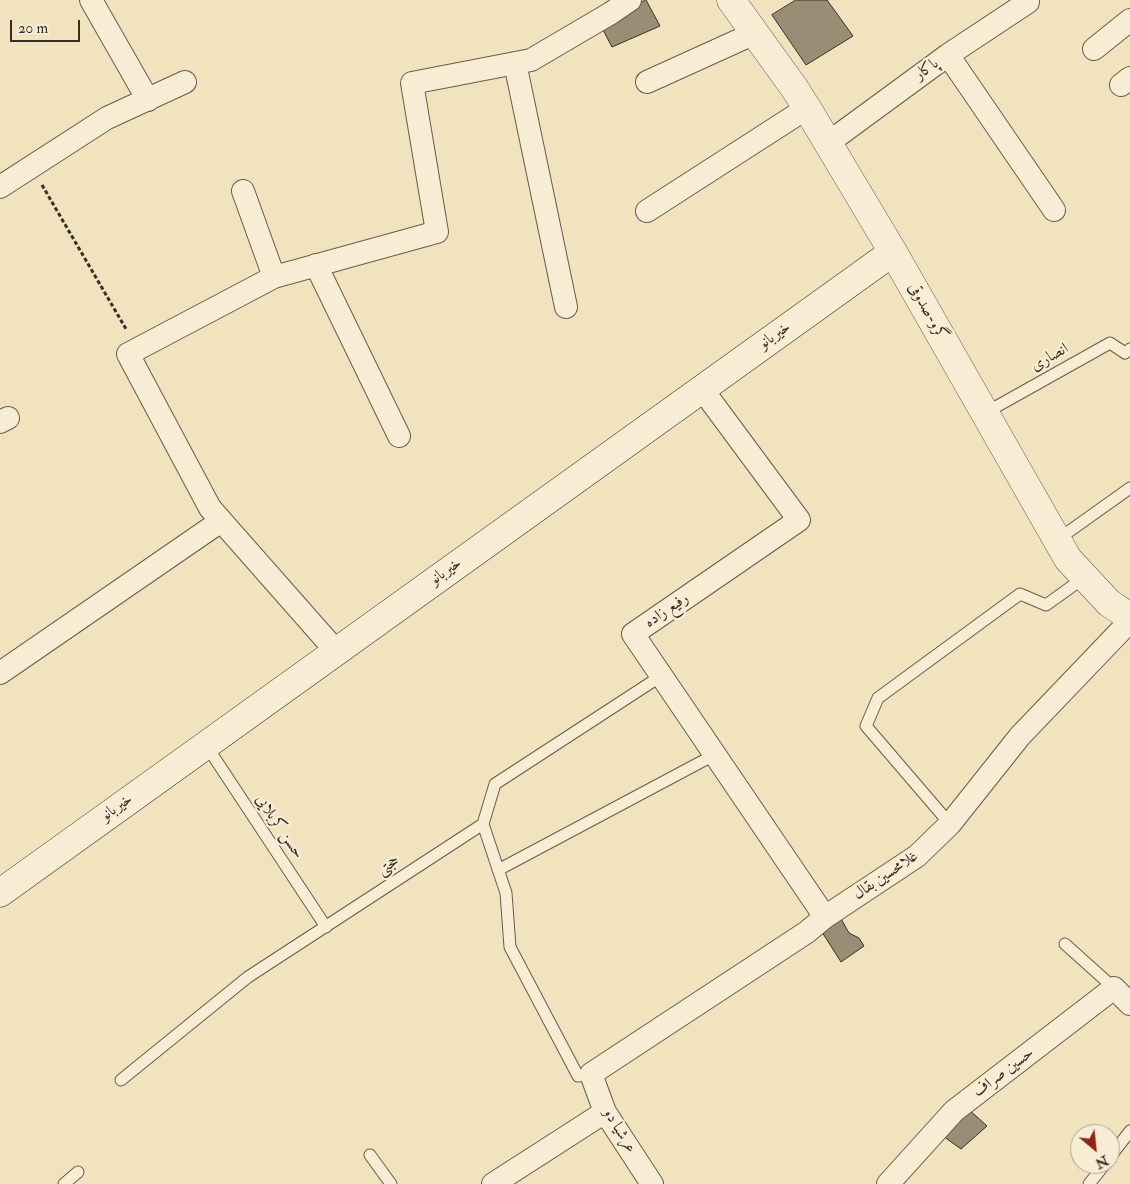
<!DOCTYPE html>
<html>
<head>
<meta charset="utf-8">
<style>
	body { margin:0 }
	#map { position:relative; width:1130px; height:1184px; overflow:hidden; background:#f2e3bf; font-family:"IM FELL Double Pica",serif }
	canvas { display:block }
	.north { position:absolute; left:1070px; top:1124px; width:50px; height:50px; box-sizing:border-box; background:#f7edd5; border:1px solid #aba18e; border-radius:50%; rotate:152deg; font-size:14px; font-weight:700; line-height:20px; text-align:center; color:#382f24 }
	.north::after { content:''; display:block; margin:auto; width:18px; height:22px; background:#8f2418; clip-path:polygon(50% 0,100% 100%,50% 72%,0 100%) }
	.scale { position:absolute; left:10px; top:20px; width:70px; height:22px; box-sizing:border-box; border:2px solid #382f24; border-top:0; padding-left:6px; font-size:15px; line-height:18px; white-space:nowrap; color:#382f24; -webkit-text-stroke:4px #f7edd5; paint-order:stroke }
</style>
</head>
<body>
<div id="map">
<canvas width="1130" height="1184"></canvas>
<div class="north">N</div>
<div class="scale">20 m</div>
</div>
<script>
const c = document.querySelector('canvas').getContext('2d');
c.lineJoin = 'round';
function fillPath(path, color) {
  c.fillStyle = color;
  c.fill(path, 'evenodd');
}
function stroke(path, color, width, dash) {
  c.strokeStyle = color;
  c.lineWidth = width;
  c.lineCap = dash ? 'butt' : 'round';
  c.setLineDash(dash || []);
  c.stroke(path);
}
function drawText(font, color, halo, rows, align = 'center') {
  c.font = font + ' "IM FELL Double Pica",Amiri,serif';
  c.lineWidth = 4.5;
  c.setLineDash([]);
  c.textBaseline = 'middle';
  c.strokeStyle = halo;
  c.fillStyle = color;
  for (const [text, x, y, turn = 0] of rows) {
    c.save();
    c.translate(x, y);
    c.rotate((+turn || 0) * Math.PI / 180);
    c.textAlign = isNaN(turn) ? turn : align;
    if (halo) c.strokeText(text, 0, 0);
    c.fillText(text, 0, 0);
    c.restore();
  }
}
const building = new Path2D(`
	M 646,0 L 660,26 L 612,47 L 601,26 Z
	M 796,0 L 827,0 L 853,36 L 806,65 L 772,15 Z
	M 835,908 L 849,933 L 859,938 L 864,946 L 841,962 L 822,932 Z
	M 965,1106 L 987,1126 L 961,1149 L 936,1131 Z`);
fillPath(building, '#998d75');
stroke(building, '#382f24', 1);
const service = new Path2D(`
	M 985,413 L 1110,343 L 1125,353 L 1130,349
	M 1057,540 L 1130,488
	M 206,745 L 326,927
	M 483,824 L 506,893 L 510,947 L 578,1076 L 591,1074
	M 950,824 L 866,726 L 878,698 L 1020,594 L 1046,605 L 1085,577
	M 498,870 L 714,755
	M 1065,944 L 1114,988
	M 121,1080 L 248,977 L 483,824 L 495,784 L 661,676
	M 370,1155 L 391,1184
	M 1110,1157 L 1130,1131
	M 64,1184 L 78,1172
	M 1089,1184 L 1105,1164`);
const minor = new Path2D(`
	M 91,0 L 148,100
	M 1094,49 L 1130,20
	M 948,55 L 1054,210
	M 515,63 L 566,307
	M 647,82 L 755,33
	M 1121,85 L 1130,78
	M 828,143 L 948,55 L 1028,2
	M 0,187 L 107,118 L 185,82
	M 243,191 L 274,277
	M 647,211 L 807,108
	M 316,265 L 399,436
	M 702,389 L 799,520 L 633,634 L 825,917
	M 0,422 L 8,418
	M 336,651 L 210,508 L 128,354 L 274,277 L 437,232 L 412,83 L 531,60 L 611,13 L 630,0
	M 0,673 L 221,521
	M 493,1184 L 605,1112
	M 652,1184 L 605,1112 L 591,1074 L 807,932 L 825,917 L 917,856 L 950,824 L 1020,736 L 1130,621
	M 888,1184 L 954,1111 L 1114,988 L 1130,1004`);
const tertiary = new Path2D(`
	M 731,0 L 795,89 L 807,108 L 893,252 L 1068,559 L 1109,603 L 1130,617`);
const secondary = new Path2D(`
	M 0,893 L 893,252`);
stroke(service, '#665c4b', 13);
stroke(minor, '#665c4b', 24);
stroke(tertiary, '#665c4b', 29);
stroke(secondary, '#382f24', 29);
stroke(new Path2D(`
	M 42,185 L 126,329`), '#382f24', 3, [4, 2.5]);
stroke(service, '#f7edd5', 11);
stroke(minor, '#f7edd5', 22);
stroke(tertiary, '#f7edd5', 28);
stroke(secondary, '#f7edd5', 28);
drawText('16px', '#382f24', '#f7edd5', [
	["پاکار",927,70,-36],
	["گرو-صدوقی",927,312,60],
	["خیربانو",775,336,-36],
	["انصاری",1050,358,-30],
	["خیربانو",446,572,-36],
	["رفیع زاده",667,611,-34],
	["خیربانو",117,808,-36],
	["حسن کربلایی",279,827,56],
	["حجتی",389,866,-33],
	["غلامحسین بقال",886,876,-34],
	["حسین صراف",1004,1073,-37],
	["عرشیا دو",619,1131,59]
]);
</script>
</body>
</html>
